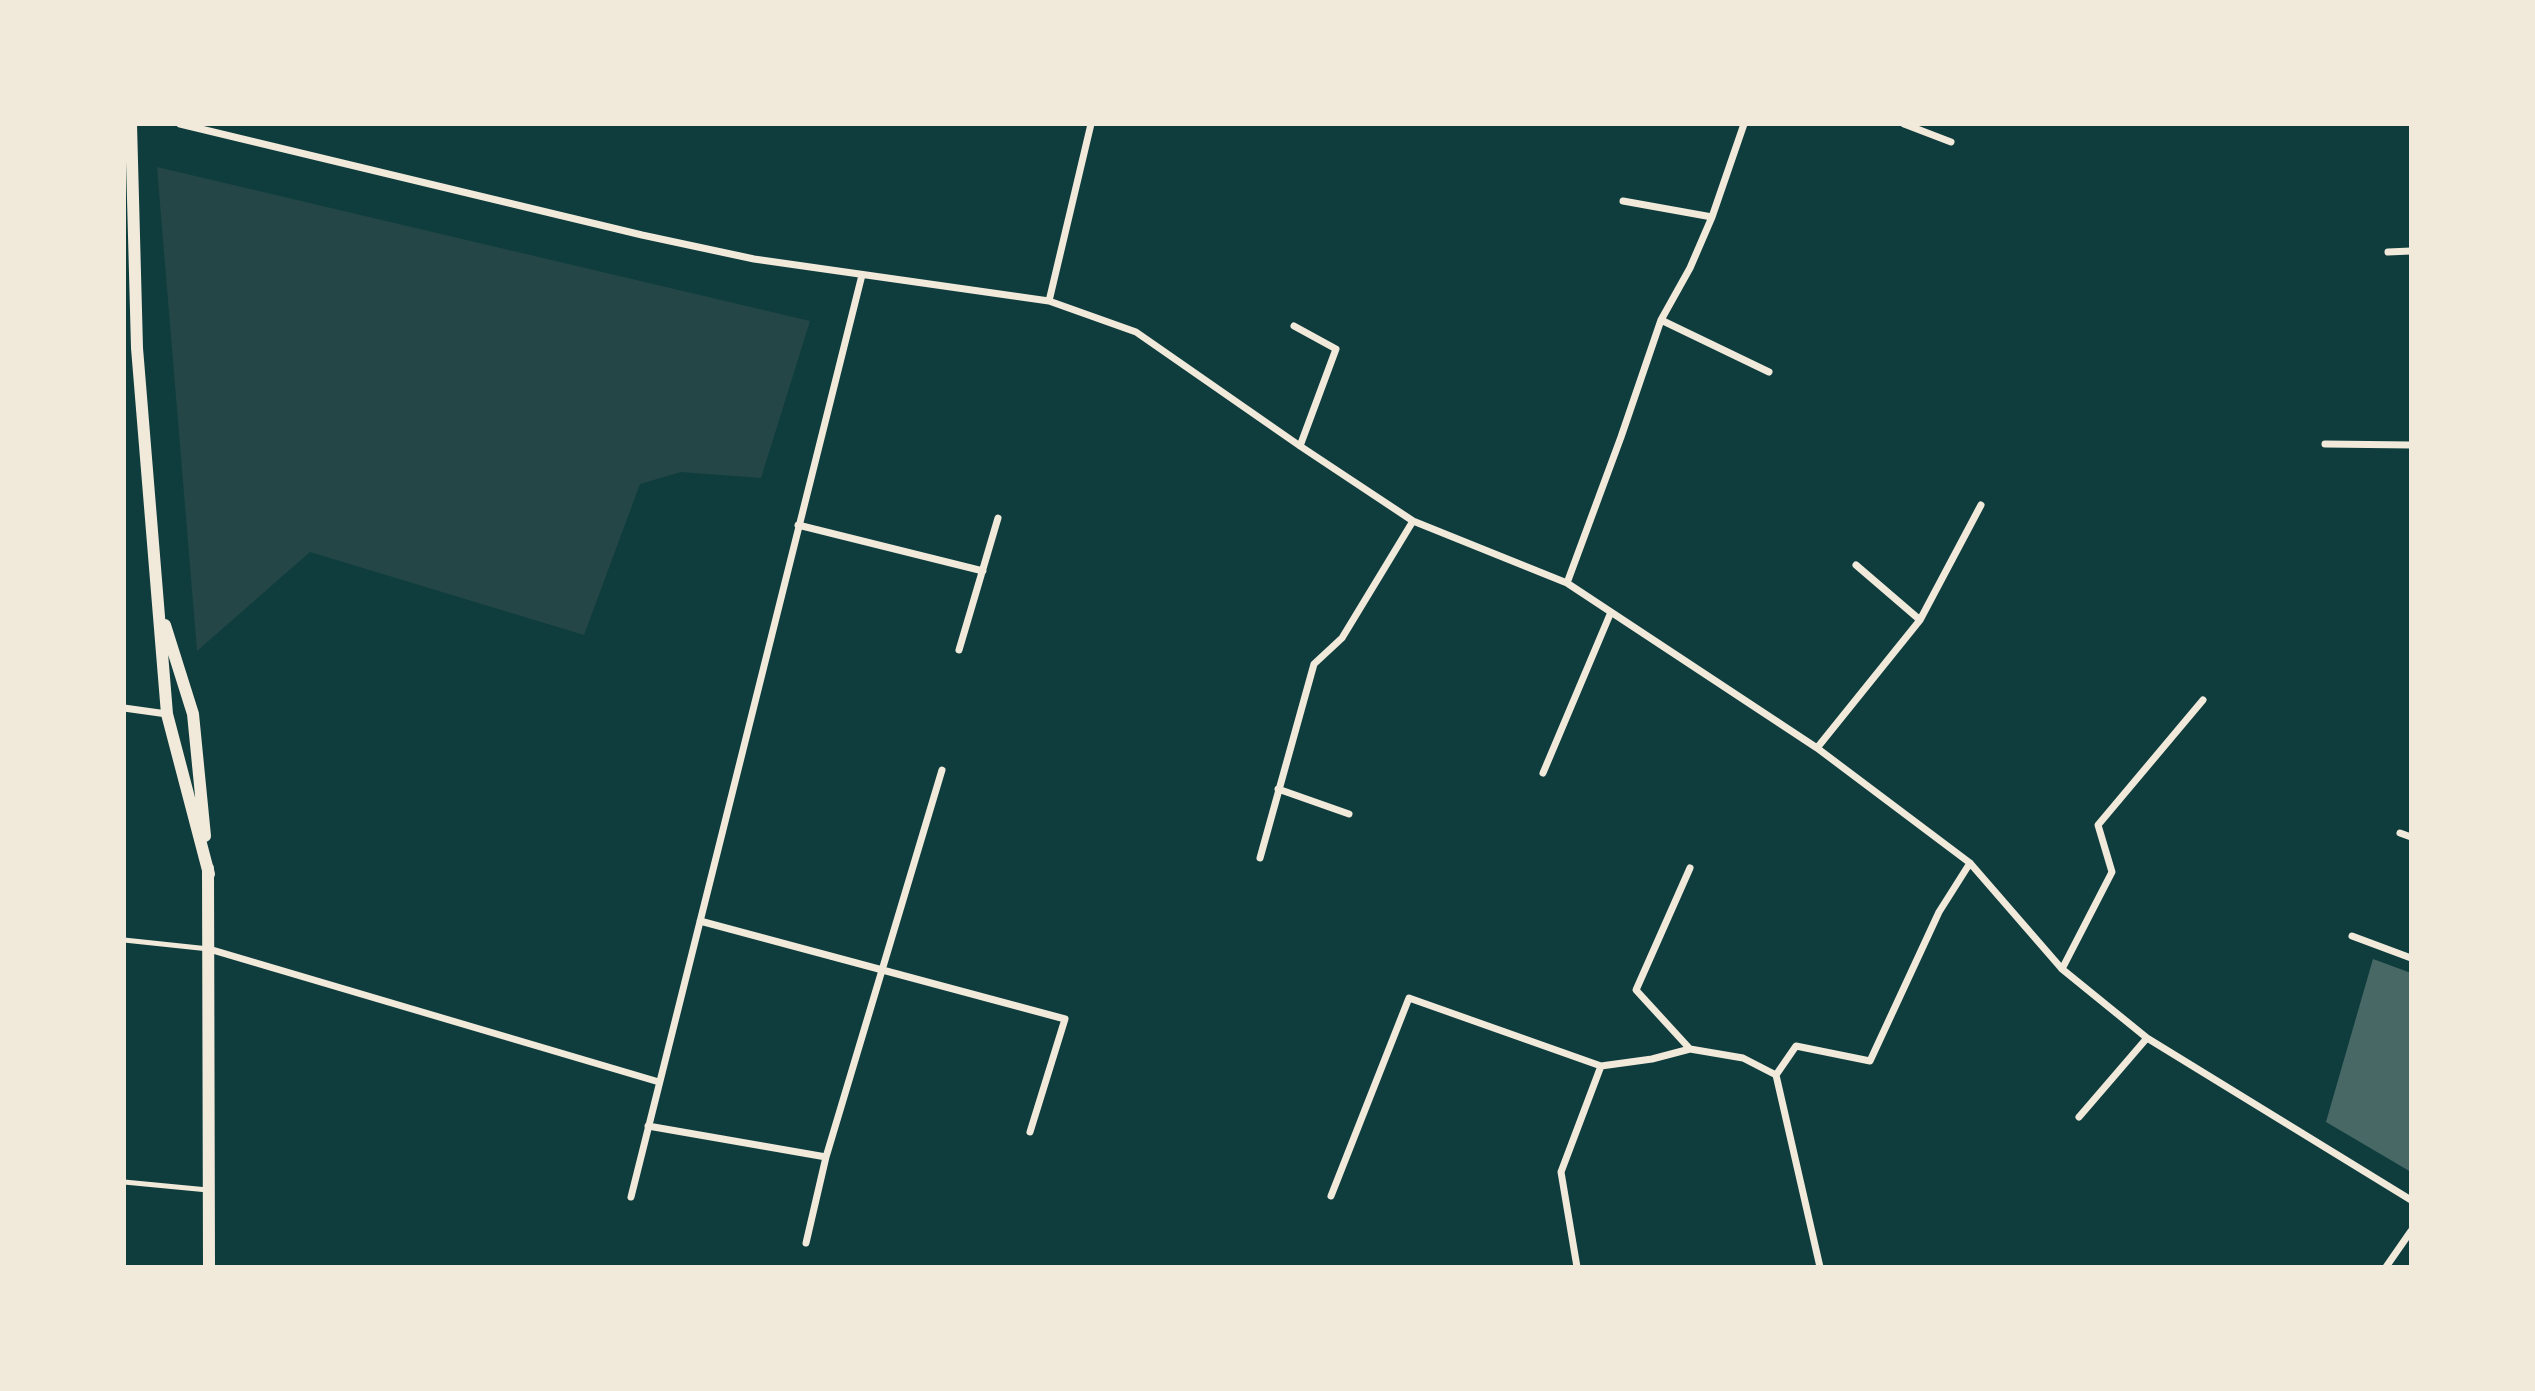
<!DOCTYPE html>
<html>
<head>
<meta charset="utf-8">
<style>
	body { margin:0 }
	#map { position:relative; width:2535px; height:1391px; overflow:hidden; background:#0f3d3e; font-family:"Fira Sans",sans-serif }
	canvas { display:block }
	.frame { position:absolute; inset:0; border:126px solid #f1e9da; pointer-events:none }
</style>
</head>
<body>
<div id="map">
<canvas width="2535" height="1391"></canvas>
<div class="frame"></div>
</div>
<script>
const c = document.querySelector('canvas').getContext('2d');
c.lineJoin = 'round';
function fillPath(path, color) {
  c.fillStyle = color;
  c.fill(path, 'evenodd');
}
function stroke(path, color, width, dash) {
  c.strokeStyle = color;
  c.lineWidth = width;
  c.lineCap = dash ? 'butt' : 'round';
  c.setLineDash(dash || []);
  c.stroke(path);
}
fillPath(new Path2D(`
	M 157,167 L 810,321 L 761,478 L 681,472 L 640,484 L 584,635 L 310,552 L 197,651 Z`), '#244646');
fillPath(new Path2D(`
	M 2373,959 L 2411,973 L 2411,1172 L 2326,1122 Z`), '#486865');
stroke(new Path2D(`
	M 124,940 L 209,949
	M 124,1182 L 208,1190`), '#f1e9da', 5);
stroke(new Path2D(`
	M 180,124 L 642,235 L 754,259 L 1049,301 L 1136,332 L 1300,446 L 1413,521 L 1567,583 L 1817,748 L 1970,863 L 2062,969 L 2147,1038 L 2411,1200
	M 1904,124 L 1951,142
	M 1623,201 L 1712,217
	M 2388,252 L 2411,251
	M 1049,301 L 1091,124
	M 1661,320 L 1769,372
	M 1294,326 L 1336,349 L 1300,446
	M 2325,444 L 2411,445
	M 798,525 L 983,571
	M 1856,565 L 1920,620
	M 1567,583 L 1621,437 L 1661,320 L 1690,268 L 1712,217 L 1744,124
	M 959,650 L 998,518
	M 124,708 L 167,714
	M 1817,748 L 1920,620 L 1981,505
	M 1543,773 L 1611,612
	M 1278,789 L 1349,814
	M 2400,833 L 2411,837
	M 1260,858 L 1314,664 L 1342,638 L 1413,521
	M 1690,868 L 1636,990 L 1690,1049
	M 700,921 L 1065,1019 L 1030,1132
	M 2352,936 L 2411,958
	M 209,949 L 659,1082
	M 2062,969 L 2112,872 L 2098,825 L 2203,700
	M 2079,1117 L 2147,1038
	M 648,1126 L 826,1157
	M 1331,1196 L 1409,998 L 1601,1066 L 1652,1059 L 1690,1049 L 1743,1058 L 1776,1075
	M 631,1197 L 862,275
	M 806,1243 L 826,1157 L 942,770
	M 1577,1267 L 1561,1172 L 1601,1066
	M 1820,1267 L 1776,1075 L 1796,1046 L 1870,1061 L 1939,912 L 1970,863
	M 2386,1267 L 2411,1231`), '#f1e9da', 7);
stroke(new Path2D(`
	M 131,124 L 137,348 L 167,714 L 209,874
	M 165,625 L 193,714 L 205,836
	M 208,868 L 209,1267`), '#f1e9da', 12);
</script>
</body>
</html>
